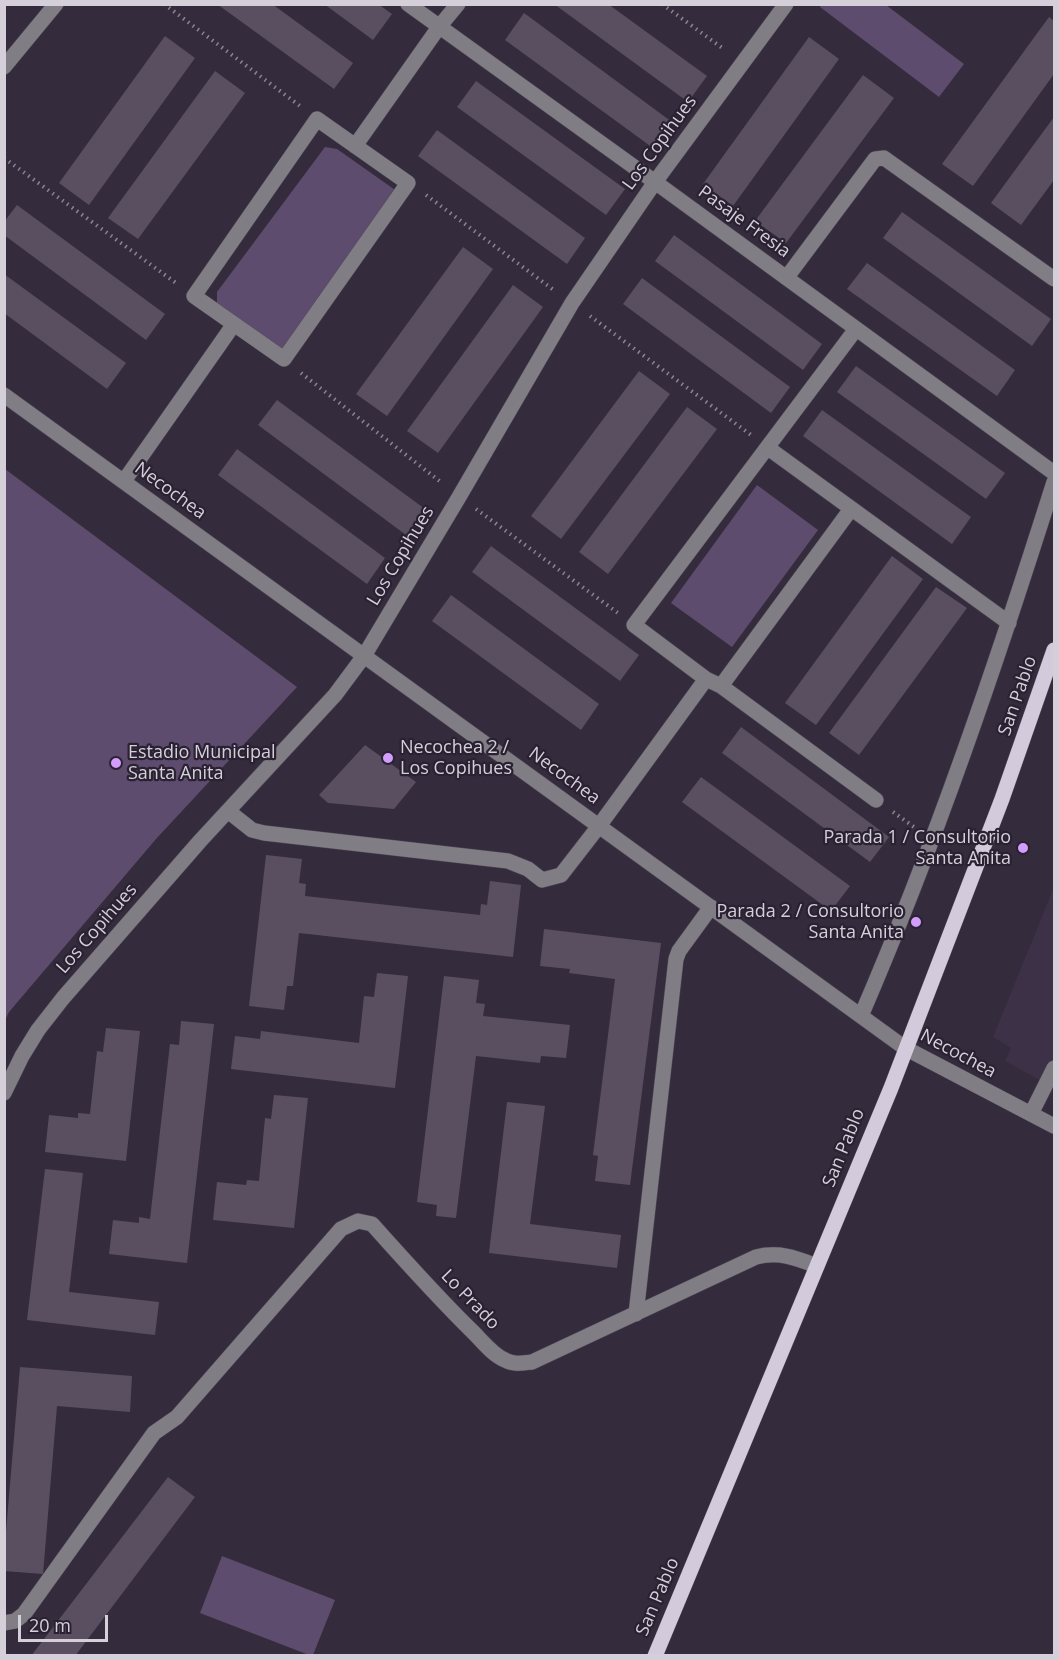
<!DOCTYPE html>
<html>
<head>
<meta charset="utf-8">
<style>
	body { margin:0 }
	#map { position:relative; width:1059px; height:1660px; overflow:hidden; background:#342c3c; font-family:"Open Sans",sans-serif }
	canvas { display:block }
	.frame { position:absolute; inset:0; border:6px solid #d4cfd9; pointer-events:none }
	.scale { position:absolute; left:18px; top:1615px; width:90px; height:27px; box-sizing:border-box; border:3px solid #d4cfd9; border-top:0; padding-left:8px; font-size:18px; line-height:21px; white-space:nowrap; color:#d4cfd9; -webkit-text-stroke:4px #2a2232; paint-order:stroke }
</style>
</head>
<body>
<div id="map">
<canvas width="1059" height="1660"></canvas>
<div class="frame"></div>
<div class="scale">20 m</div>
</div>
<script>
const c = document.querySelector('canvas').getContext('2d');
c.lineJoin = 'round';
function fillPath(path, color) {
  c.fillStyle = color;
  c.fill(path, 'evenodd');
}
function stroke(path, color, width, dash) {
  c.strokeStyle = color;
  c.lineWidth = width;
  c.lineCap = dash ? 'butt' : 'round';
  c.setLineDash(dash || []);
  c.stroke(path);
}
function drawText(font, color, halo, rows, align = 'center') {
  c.font = font + ' "Open Sans",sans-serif';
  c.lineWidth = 4.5;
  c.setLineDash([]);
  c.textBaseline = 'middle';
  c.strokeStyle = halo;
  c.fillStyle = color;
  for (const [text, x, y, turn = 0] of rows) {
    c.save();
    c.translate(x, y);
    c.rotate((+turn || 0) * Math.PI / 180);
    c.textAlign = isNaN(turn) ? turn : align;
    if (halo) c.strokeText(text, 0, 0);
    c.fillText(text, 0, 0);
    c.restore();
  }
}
fillPath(new Path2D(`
	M 1054,887 L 1054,1088 L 1005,1061 L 1011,1048 L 993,1037 Z`), '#3d3147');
fillPath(new Path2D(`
	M 821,5 L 886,5 L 964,64 L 939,97 L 820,7 Z
	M 325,147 L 337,149 L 398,192 L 281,354 L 217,307 L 217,292 Z
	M 5,469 L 297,687 L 156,839 L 9,1012 L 5,1020 Z
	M 757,485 L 818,530 L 732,647 L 671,603 Z
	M 222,1556 L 335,1600 L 313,1655 L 309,1655 L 200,1613 Z`), '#5e4c6f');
fillPath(new Path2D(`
	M 217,4 L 272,4 L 353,63 L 334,89 Z
	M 324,4 L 378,4 L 392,14 L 373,40 Z
	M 554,4 L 608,4 L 707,76 L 688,102 Z
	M 524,13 L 672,122 L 653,148 L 505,40 Z
	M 1049,17 L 1054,21 L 1054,74 L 973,186 L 942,164 Z
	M 165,36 L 195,58 L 89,205 L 59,183 Z
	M 809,37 L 839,59 L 733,206 L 703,184 Z
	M 215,71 L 245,93 L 138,239 L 108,218 Z
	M 863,75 L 894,98 L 786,243 L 755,221 Z
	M 476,81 L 625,189 L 606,215 L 457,107 Z
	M 1054,117 L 1054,180 L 1021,225 L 991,203 Z
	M 437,130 L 585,238 L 567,264 L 418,156 Z
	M 17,205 L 165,314 L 146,340 L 4,235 L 4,222 Z
	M 902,212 L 1051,319 L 1032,346 L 883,238 Z
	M 674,235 L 822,344 L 803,370 L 655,261 Z
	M 463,247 L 493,269 L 387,416 L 356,394 Z
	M 867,263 L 1015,370 L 997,396 L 847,289 Z
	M 4,274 L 126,363 L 107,389 L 4,313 Z
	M 642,278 L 790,387 L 771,413 L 623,304 Z
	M 513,285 L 543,307 L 438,453 L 407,431 Z
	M 856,366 L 1005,473 L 986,499 L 837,392 Z
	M 639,371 L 670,394 L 561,539 L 531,516 Z
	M 277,400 L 425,509 L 406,535 L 258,425 Z
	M 687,407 L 717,429 L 608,574 L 579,552 Z
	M 822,410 L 971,517 L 952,544 L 803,436 Z
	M 237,449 L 385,558 L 367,584 L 218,475 Z
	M 491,546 L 639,655 L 620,681 L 472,572 Z
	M 892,556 L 923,579 L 816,725 L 785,703 Z
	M 936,587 L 967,608 L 859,755 L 829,733 Z
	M 451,595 L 599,704 L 581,730 L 432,621 Z
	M 741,727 L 889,837 L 870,862 L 722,753 Z
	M 365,745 L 416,782 L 394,809 L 328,803 L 319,795 Z
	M 701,777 L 850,886 L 831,911 L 682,802 Z
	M 266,855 L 302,859 L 299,883 L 306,884 L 305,896 L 480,915 L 481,904 L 487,905 L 490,881 L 521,885 L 513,957 L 299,933 L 293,986 L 287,986 L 284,1010 L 249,1006 Z
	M 544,929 L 661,943 L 630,1185 L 595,1181 L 598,1156 L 593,1155 L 615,979 L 569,973 L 570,969 L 540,966 Z
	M 377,973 L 408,976 L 395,1088 L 231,1069 L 235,1036 L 260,1039 L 261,1031 L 359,1043 L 364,996 L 374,997 Z
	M 444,976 L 479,980 L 476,1003 L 485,1004 L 483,1016 L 570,1025 L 566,1058 L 541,1056 L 540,1063 L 476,1056 L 456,1218 L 436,1216 L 437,1205 L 417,1202 Z
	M 181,1021 L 214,1024 L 187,1263 L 109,1254 L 113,1220 L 139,1223 L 139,1217 L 150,1219 L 170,1044 L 179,1045 Z
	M 106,1028 L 140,1031 L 126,1161 L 45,1152 L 49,1115 L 78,1118 L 78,1113 L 90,1114 L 97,1051 L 103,1052 Z
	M 274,1095 L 308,1098 L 294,1228 L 213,1220 L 217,1182 L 246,1185 L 247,1180 L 259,1181 L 265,1118 L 271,1119 Z
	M 507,1102 L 545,1106 L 530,1224 L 621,1235 L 617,1268 L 489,1253 Z
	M 45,1169 L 83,1173 L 69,1292 L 159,1302 L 155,1335 L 27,1320 Z
	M 20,1367 L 132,1376 L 130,1412 L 57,1406 L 43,1574 L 4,1571 L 4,1555 Z
	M 168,1477 L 195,1497 L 75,1656 L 31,1656 Z`), '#594f61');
const minor = new Path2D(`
	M 408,4 L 655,182 L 1054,473
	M 4,67 L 56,4
	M 317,119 L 408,183 L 284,359 L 194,296 Z
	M 355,146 L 439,27 L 458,4
	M 787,277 L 875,159 L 884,158 L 1054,279
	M 856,329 L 634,625 L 706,679 L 721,686 L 876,800
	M 4,395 L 905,1048 L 1054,1126
	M 768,448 L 1009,623
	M 124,481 L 234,324
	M 721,686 L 851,509
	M 228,811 L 252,830 L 264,833 L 508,861 L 528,869 L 542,880 L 561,875 L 599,826 L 706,679
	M 861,1016 C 936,842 997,662 1054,482
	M 4,1093 L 22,1056 L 38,1030 L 63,998 L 200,841 L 335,695 L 364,656 L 459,497 L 572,303 L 655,182 L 786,4
	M 1031,1114 L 1054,1068
	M 636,1314 L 676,959 L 679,951 L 711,907
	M 4,1623 L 15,1621 L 24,1614 L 154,1433 L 177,1417 L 341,1229 L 358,1221 L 372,1224 C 405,1261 438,1298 474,1333 C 483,1342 493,1355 505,1360 C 514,1365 523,1363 532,1362 L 756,1257 C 779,1251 796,1258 817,1266`);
const major = new Path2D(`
	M 655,1656 L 891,1088 L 1002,799 L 1054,650`);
stroke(minor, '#514958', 16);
stroke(major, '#514958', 16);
stroke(new Path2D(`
	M 164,4 L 300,106
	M 662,4 L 725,50
	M 4,158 L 176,283
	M 426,195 L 555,291
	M 590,316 L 751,435
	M 301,373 L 442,483
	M 476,509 L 618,613
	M 893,812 L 914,827`), '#8b8592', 4, [1.5, 4.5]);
stroke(minor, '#817d85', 15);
stroke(major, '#d3cadc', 15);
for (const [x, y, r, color] of [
	[388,758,6,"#d29dfd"],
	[116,763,6,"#d29dfd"],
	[1023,848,6,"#d29dfd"],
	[916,922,6,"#d29dfd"]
]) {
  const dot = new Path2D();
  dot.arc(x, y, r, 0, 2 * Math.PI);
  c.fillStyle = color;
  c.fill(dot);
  stroke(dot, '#2a2232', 2);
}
drawText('18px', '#d4cfd9', '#2a2232', [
	["Los Copihues",660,143,-54],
	["Pasaje Fresia",744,222,36],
	["Necochea",170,491,36],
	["Los Copihues",401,556,-59],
	["San Pablo",1018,696,-71],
	["Necochea",564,776,36],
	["Los Copihues",97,929,-49],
	["Necochea",958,1054,28],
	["San Pablo",844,1148,-68],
	["Lo Prado",470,1300,46],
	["San Pablo",658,1597,-67]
]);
drawText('18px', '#d4cfd9', '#2a2232', [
	["Necochea 2 /",400,748],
	["Los Copihues",400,769],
	["Estadio Municipal",128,753],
	["Santa Anita",128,774],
	["Parada 1 / Consultorio",1011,838,"right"],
	["Santa Anita",1011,859,"right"],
	["Parada 2 / Consultorio",904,912,"right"],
	["Santa Anita",904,933,"right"]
], 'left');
</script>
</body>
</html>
